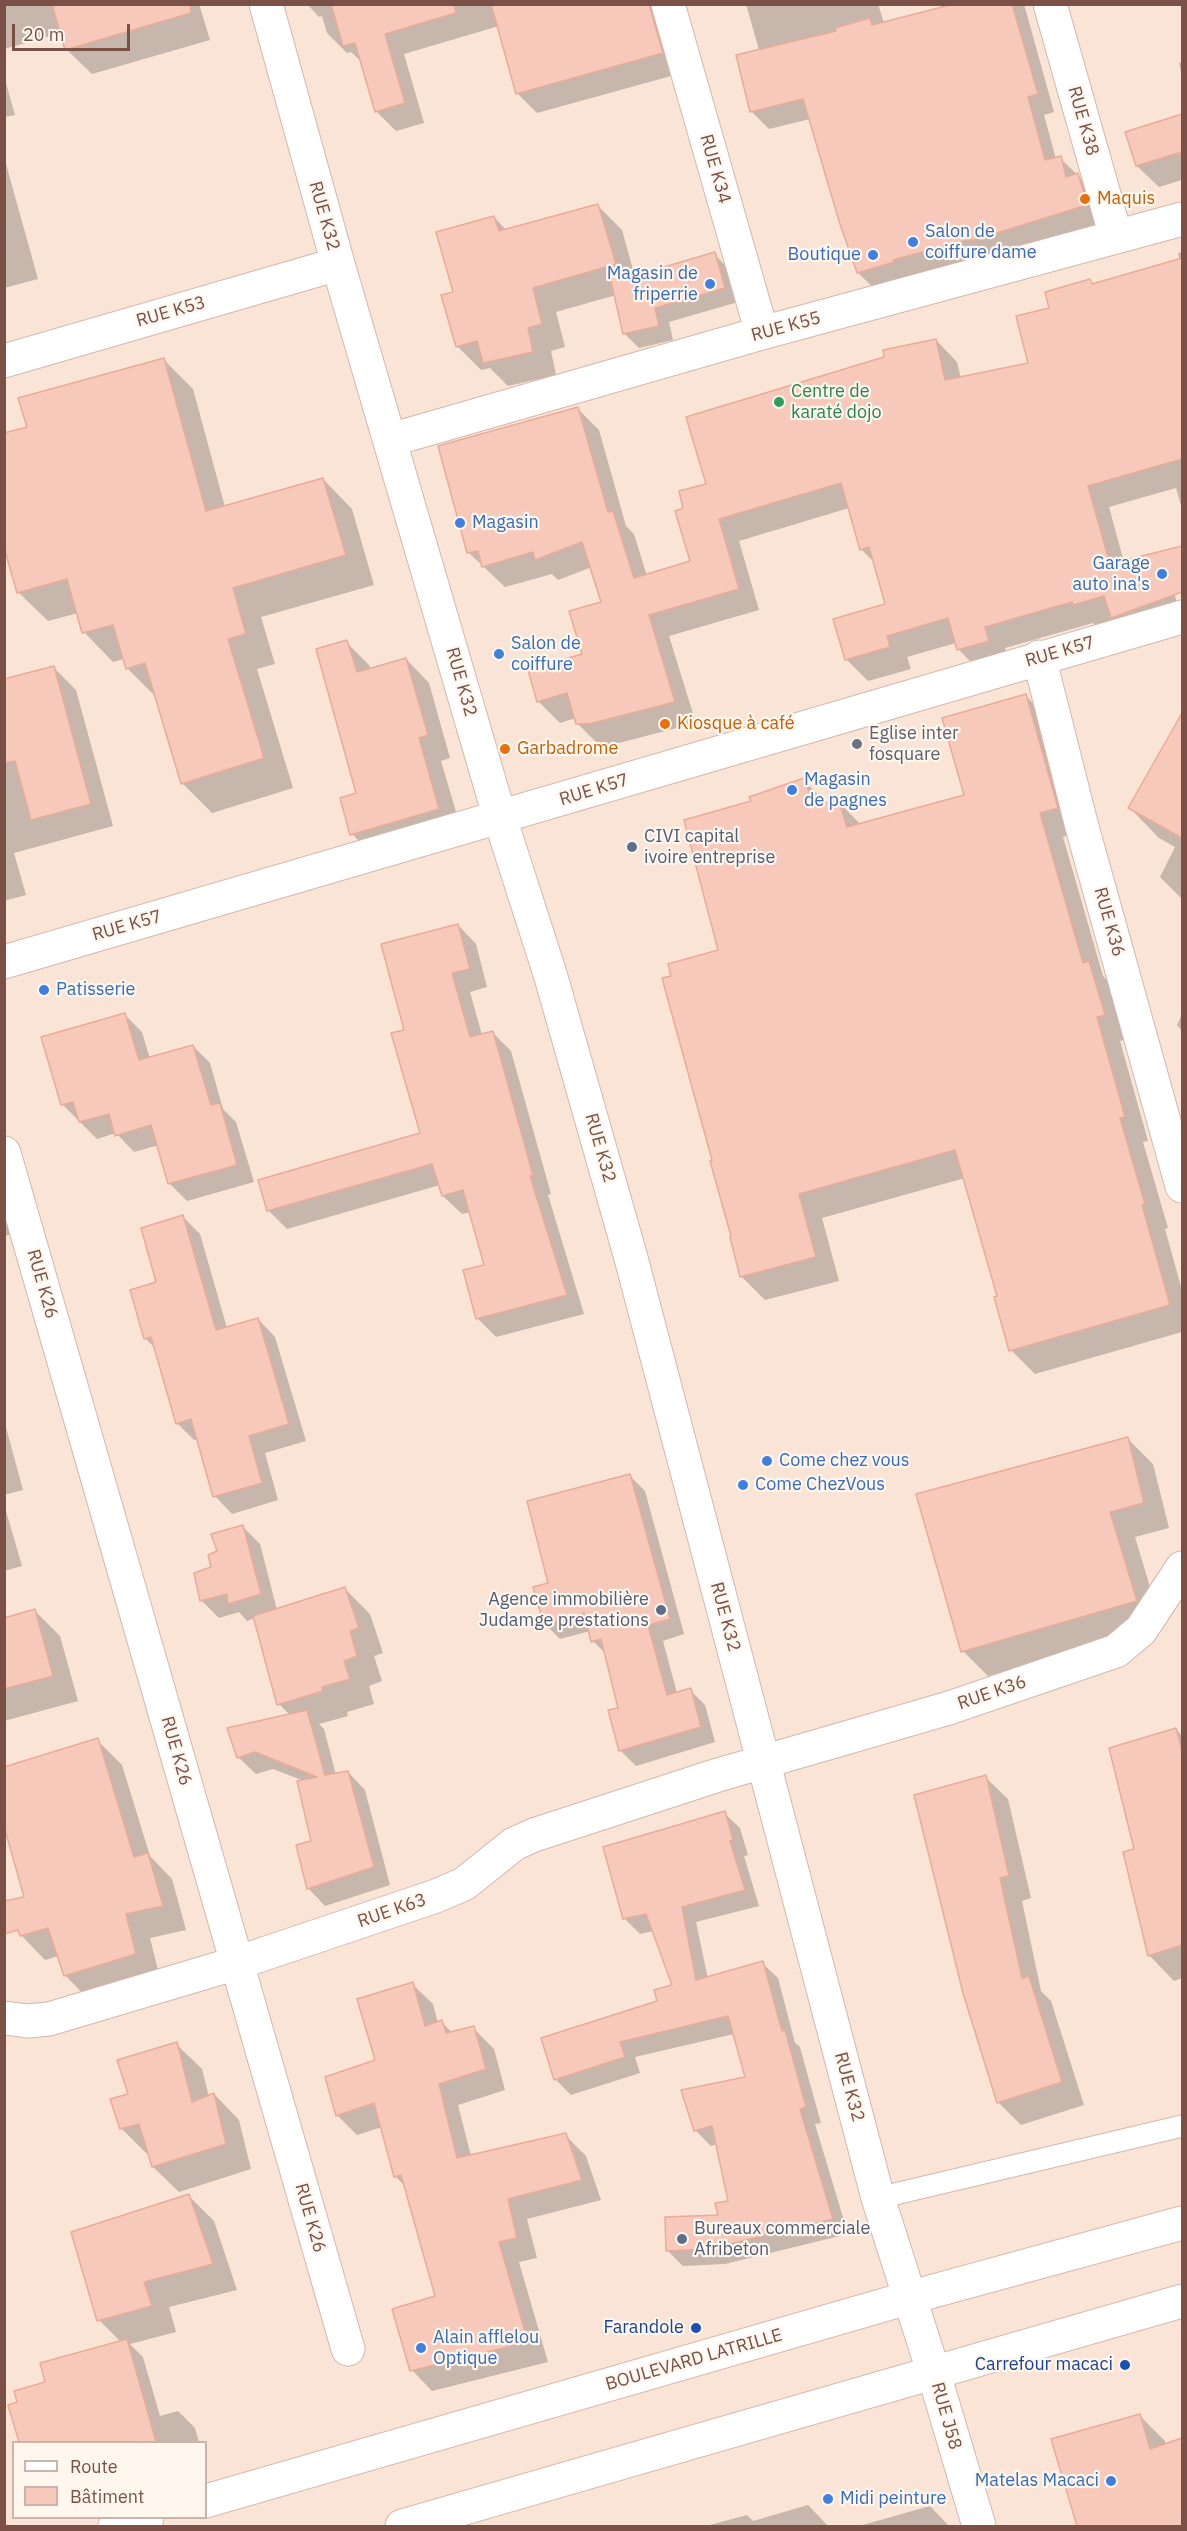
<!DOCTYPE html>
<html>
<head>
<meta charset="utf-8">
<style>
	body { margin:0 }
	#map { position:relative; width:1187px; height:2531px; overflow:hidden; background:#fef1e6; font-family:"IBM Plex Sans",sans-serif }
	canvas { display:block }
	.frame { position:absolute; inset:0; border:6px solid #7b5147; pointer-events:none }
	.legend { position:absolute; left:12px; top:2441px; width:195px; height:78px; box-sizing:border-box; background:#fff6ee; border:2px solid #cab4ab; margin:0; padding:8px 10px; list-style:none; font-size:18px; color:#7b5147 }
	.legend li { display:flex; align-items:center; gap:12px; height:30px }
	.legend b { width:30px; border:2px solid #cab4ab }
	.scale { position:absolute; left:12px; top:24px; width:118px; height:27px; box-sizing:border-box; border:3px solid #7b5147; border-top:0; padding-left:8px; font-size:18px; line-height:21px; white-space:nowrap; color:#7b5147; -webkit-text-stroke:4px #fff6ee; paint-order:stroke }
</style>
</head>
<body>
<div id="map">
<canvas width="1187" height="2531"></canvas>
<div class="frame"></div>
<ul class="legend">
<li><b style="height:8px;background:#fff"></b>Route</li>
<li><b style="height:16px;background:#f6c9bb"></b>Bâtiment</li>
</ul>
<div class="scale">20 m</div>
</div>
<script>
const c = document.querySelector('canvas').getContext('2d');
c.lineJoin = 'round';
function fillPath(path, color) {
  c.fillStyle = color;
  c.fill(path, 'evenodd');
}
function stroke(path, color, width, dash) {
  c.strokeStyle = color;
  c.lineWidth = width;
  c.lineCap = dash ? 'butt' : 'round';
  c.setLineDash(dash || []);
  c.stroke(path);
}
function drawText(font, color, halo, rows, align = 'center') {
  c.font = font + ' "IBM Plex Sans",sans-serif';
  c.lineWidth = 4.5;
  c.setLineDash([]);
  c.textBaseline = 'middle';
  c.strokeStyle = halo;
  c.fillStyle = color;
  for (const [text, x, y, turn = 0] of rows) {
    c.save();
    c.translate(x, y);
    c.rotate((+turn || 0) * Math.PI / 180);
    c.textAlign = isNaN(turn) ? turn : align;
    if (halo) c.strokeText(text, 0, 0);
    c.fillText(text, 0, 0);
    c.restore();
  }
}
fillPath(new Path2D(`
	M 5,5 L 1182,5 L 1182,2526 L 5,2526 ZM 14,2442 L 206,2442 L 206,2518 L 14,2518 Z`), '#f9e4d6');
fillPath(new Path2D(`
	M 4,4 L 199,4 L 210,40 L 92,74 L 66,49 L 62,33 L 4,49 Z
	M 307,4 L 662,4 L 682,73 L 537,113 L 517,93 L 499,26 L 404,54 L 424,123 L 396,131 L 376,111 L 363,63 L 351,52 L 347,53 L 327,33 L 322,16 L 319,17 Z
	M 746,4 L 878,4 L 884,23 L 951,7 L 950,4 L 1024,4 L 1054,112 L 1044,115 L 1056,159 L 1060,158 L 1095,192 L 1104,222 L 876,290 L 858,273 L 840,220 L 810,119 L 769,129 L 752,112 L 759,50 Z
	M 1182,62 L 1182,76 L 1179,63 Z
	M 4,76 L 15,115 L 4,117 Z
	M 1182,115 L 1182,180 L 1159,187 L 1137,166 L 1126,133 Z
	M 4,157 L 38,279 L 4,288 Z
	M 598,206 L 622,230 L 634,273 L 646,270 L 648,273 L 714,254 L 729,269 L 738,302 L 669,322 L 673,340 L 639,348 L 624,333 L 616,295 L 556,312 L 565,347 L 551,351 L 556,375 L 508,386 L 490,368 L 481,370 L 457,346 L 454,293 L 494,217 L 507,231 Z
	M 1182,252 L 1182,509 L 1176,488 L 1109,507 L 1124,562 L 1170,578 L 1182,621 L 1096,625 L 1093,623 L 1005,648 L 1009,662 L 980,671 L 958,649 L 956,643 L 907,657 L 911,669 L 868,681 L 847,660 L 835,620 L 887,605 L 875,563 L 861,549 L 849,508 L 739,541 L 759,610 L 669,636 L 696,723 L 611,745 L 599,745 L 577,723 L 576,718 L 560,723 L 538,701 L 583,655 L 603,603 L 592,567 L 558,580 L 552,574 L 505,587 L 468,552 L 577,408 L 599,430 L 626,526 L 634,534 L 647,576 L 692,562 L 685,509 L 707,485 L 886,358 L 936,340 L 957,362 L 961,379 L 1030,365 L 1051,309 L 1090,281 L 1094,285 L 1180,261 L 1178,253 Z
	M 164,360 L 193,389 L 225,507 L 323,479 L 352,509 L 374,585 L 261,617 L 275,664 L 257,669 L 293,788 L 212,813 L 182,783 L 157,698 L 127,668 L 124,659 L 113,662 L 84,632 L 78,613 L 48,621 L 18,592 L 28,428 Z
	M 346,642 L 369,665 L 371,670 L 406,659 L 429,683 L 450,758 L 441,761 L 462,832 L 375,857 L 352,834 L 358,794 Z
	M 54,668 L 76,690 L 113,826 L 14,853 L 26,895 L 4,901 L 4,681 Z
	M 1025,695 L 1049,719 L 1081,831 L 1063,837 L 1103,976 L 1113,987 L 1128,1039 L 1120,1041 L 1148,1141 L 1143,1142 L 1168,1228 L 1165,1229 L 1182,1290 L 1182,1332 L 1035,1374 L 1011,1350 L 999,1297 L 965,1178 L 822,1218 L 839,1281 L 765,1300 L 741,1276 L 673,977 L 720,951 L 753,802 L 803,780 L 828,804 L 838,801 L 861,825 L 966,796 Z
	M 1182,716 L 1182,899 L 1160,877 L 1175,847 L 1159,838 L 1130,808 Z
	M 458,925 L 476,944 L 487,987 L 470,992 L 482,1035 L 492,1032 L 511,1051 L 551,1194 L 548,1195 L 584,1314 L 496,1337 L 477,1318 L 486,1266 L 470,1212 L 462,1214 L 443,1196 L 440,1185 L 287,1229 L 268,1210 L 422,1134 L 406,1031 Z
	M 1182,1014 L 1182,1031 L 1177,1025 Z
	M 125,1015 L 142,1032 L 150,1059 L 193,1046 L 210,1063 L 223,1109 L 236,1122 L 254,1182 L 187,1201 L 170,1184 L 159,1145 L 134,1152 L 116,1133 L 97,1139 L 62,1104 Z
	M 4,1193 L 21,1232 L 4,1236 Z
	M 183,1217 L 200,1234 L 227,1328 L 258,1319 L 275,1337 L 306,1441 L 265,1453 L 278,1500 L 232,1514 L 215,1496 L 198,1439 L 194,1440 L 177,1423 L 156,1349 L 146,1339 L 132,1291 L 158,1283 Z
	M 4,1420 L 23,1490 L 4,1495 Z
	M 1128,1439 L 1153,1464 L 1169,1528 L 1135,1537 L 1162,1627 L 988,1676 L 963,1651 Z
	M 629,1475 L 645,1491 L 684,1634 L 663,1641 L 677,1693 L 690,1690 L 705,1705 L 715,1742 L 636,1766 L 621,1751 L 609,1712 L 619,1709 L 606,1654 L 593,1641 L 590,1631 L 560,1639 L 545,1624 L 550,1584 Z
	M 4,1504 L 22,1566 L 4,1571 Z
	M 243,1527 L 260,1544 L 277,1610 L 344,1588 L 370,1614 L 383,1653 L 374,1656 L 382,1681 L 369,1686 L 374,1704 L 347,1712 L 348,1716 L 319,1724 L 324,1729 L 336,1775 L 348,1772 L 365,1790 L 390,1885 L 325,1906 L 308,1888 L 313,1842 L 304,1781 L 273,1769 L 256,1774 L 238,1757 L 290,1715 L 279,1704 L 255,1618 L 247,1621 L 239,1612 L 219,1618 L 202,1601 L 195,1574 L 213,1567 L 219,1552 Z
	M 35,1611 L 60,1636 L 78,1701 L 4,1721 L 4,1620 Z
	M 1176,1729 L 1182,1736 L 1182,1978 L 1174,1981 L 1149,1955 L 1135,1850 Z
	M 97,1740 L 122,1765 L 150,1856 L 172,1879 L 186,1930 L 150,1938 L 160,1978 L 89,2000 L 65,1975 L 59,1956 L 45,1960 L 21,1935 L 26,1898 Z
	M 985,1777 L 1008,1799 L 1031,1898 L 1022,1901 L 1041,1991 L 1051,2001 L 1084,2105 L 1021,2125 L 998,2102 Z
	M 724,1813 L 740,1828 L 748,1855 L 744,1856 L 759,1906 L 696,1922 L 708,1979 L 762,1963 L 778,1978 L 795,2043 L 800,2047 L 809,2080 L 821,2123 L 815,2124 L 848,2234 L 725,2264 L 683,2266 L 668,2251 L 720,2216 L 730,2202 L 717,2144 L 711,2146 L 695,2130 L 747,2078 L 734,2034 L 635,2057 L 640,2073 L 571,2095 L 555,2079 L 658,2002 L 674,1986 L 654,1931 L 640,1934 L 624,1918 Z
	M 412,1984 L 433,2004 L 438,2023 L 441,2022 L 453,2033 L 473,2028 L 494,2049 L 505,2090 L 458,2105 L 471,2156 L 565,2135 L 586,2156 L 601,2200 L 527,2219 L 537,2258 L 519,2262 L 548,2362 L 432,2391 L 412,2370 L 436,2297 L 406,2187 L 395,2176 L 382,2127 L 357,2135 L 337,2115 L 377,2061 Z
	M 176,2044 L 202,2069 L 209,2097 L 214,2094 L 239,2120 L 251,2169 L 179,2192 L 153,2167 L 149,2153 L 146,2153 L 121,2128 L 130,2095 Z
	M 189,2196 L 214,2221 L 237,2290 L 169,2307 L 176,2332 L 130,2344 L 143,2357 L 160,2416 L 178,2411 L 195,2428 L 199,2442 L 20,2442 L 10,2406 L 19,2403 L 47,2383 L 121,2342 L 99,2320 Z
	M 1140,2416 L 1165,2441 L 1166,2445 L 1182,2440 L 1182,2526 L 1078,2526 L 1053,2440 Z
	M 808,2505 L 828,2526 L 706,2526 L 747,2515 L 753,2521 Z
	M 930,2506 L 949,2526 L 859,2526 Z`), '#0003');
const building = new Path2D(`
	M 52,4 L 190,4 L 191,13 L 65,50 Z
	M 331,4 L 454,4 L 456,13 L 385,34 L 405,103 L 375,112 L 355,43 L 343,46 Z
	M 491,4 L 649,4 L 663,53 L 516,94 Z
	M 954,4 L 1012,4 L 1038,94 L 1028,97 L 1045,160 L 1061,156 L 1066,177 L 1078,173 L 1087,205 L 971,241 L 971,239 L 893,260 L 894,262 L 857,273 L 839,221 L 803,99 L 750,112 L 736,55 L 836,31 L 835,28 L 870,18 L 872,25 Z
	M 1182,114 L 1182,152 L 1136,166 L 1125,132 Z
	M 598,204 L 616,264 L 533,288 L 542,324 L 528,328 L 533,352 L 483,363 L 477,341 L 456,347 L 441,295 L 453,292 L 436,232 L 494,216 L 499,231 Z
	M 715,252 L 725,288 L 655,308 L 659,326 L 623,334 L 610,277 L 646,269 L 647,272 Z
	M 1182,258 L 1182,459 L 1088,486 L 1110,564 L 1182,546 L 1182,592 L 1111,618 L 1104,596 L 1073,605 L 1072,602 L 985,627 L 989,641 L 957,650 L 948,618 L 887,636 L 890,647 L 845,660 L 833,619 L 885,604 L 869,547 L 860,550 L 841,483 L 719,519 L 739,589 L 649,615 L 675,702 L 589,724 L 576,724 L 567,693 L 537,702 L 528,670 L 582,654 L 569,611 L 601,602 L 582,542 L 535,560 L 533,552 L 482,567 L 478,551 L 467,553 L 438,446 L 578,407 L 608,512 L 613,511 L 634,578 L 690,561 L 675,511 L 683,508 L 679,491 L 706,484 L 686,417 L 884,357 L 883,350 L 936,339 L 945,380 L 1028,363 L 1016,316 L 1049,308 L 1045,292 L 1090,279 L 1092,284 Z
	M 164,358 L 206,511 L 323,478 L 346,555 L 233,588 L 246,634 L 228,639 L 264,758 L 181,784 L 145,663 L 126,669 L 113,625 L 82,633 L 67,579 L 17,593 L 4,547 L 4,433 L 27,427 L 18,398 Z
	M 347,640 L 357,672 L 406,658 L 428,735 L 419,738 L 439,809 L 350,835 L 340,798 L 356,793 L 316,649 Z
	M 54,666 L 91,804 L 31,820 L 15,761 L 4,763 L 4,679 Z
	M 1026,694 L 1058,808 L 1040,813 L 1083,963 L 1089,961 L 1105,1015 L 1097,1017 L 1125,1117 L 1120,1118 L 1145,1204 L 1142,1205 L 1170,1305 L 1009,1351 L 994,1297 L 997,1296 L 955,1150 L 799,1194 L 816,1257 L 740,1277 L 730,1237 L 731,1236 L 710,1161 L 712,1160 L 662,978 L 671,976 L 668,964 L 718,950 L 684,820 L 751,801 L 749,797 L 804,778 L 814,807 L 838,799 L 847,827 L 964,795 L 942,718 Z
	M 1182,713 L 1182,838 L 1128,808 Z
	M 458,924 L 470,969 L 452,973 L 470,1037 L 493,1031 L 520,1128 L 533,1176 L 530,1176 L 567,1295 L 476,1319 L 463,1270 L 484,1265 L 463,1190 L 442,1196 L 432,1164 L 267,1211 L 258,1180 L 420,1133 L 391,1033 L 404,1030 L 381,944 Z
	M 125,1013 L 139,1060 L 193,1045 L 211,1105 L 220,1103 L 237,1165 L 168,1184 L 151,1125 L 115,1136 L 109,1114 L 79,1122 L 73,1102 L 61,1105 L 41,1037 Z
	M 183,1215 L 216,1330 L 258,1318 L 289,1424 L 249,1436 L 262,1483 L 213,1497 L 191,1419 L 176,1424 L 151,1337 L 144,1339 L 130,1290 L 156,1282 L 141,1228 Z
	M 1128,1437 L 1144,1503 L 1110,1512 L 1137,1601 L 961,1652 L 916,1494 Z
	M 630,1474 L 670,1619 L 648,1625 L 667,1695 L 691,1688 L 701,1727 L 619,1751 L 608,1710 L 618,1708 L 601,1639 L 591,1642 L 584,1613 L 544,1625 L 533,1587 L 548,1583 L 527,1501 Z
	M 243,1525 L 261,1594 L 228,1604 L 227,1594 L 200,1601 L 194,1573 L 211,1567 L 208,1555 L 217,1551 L 211,1534 Z
	M 345,1587 L 359,1628 L 350,1631 L 357,1656 L 344,1661 L 350,1679 L 322,1687 L 323,1691 L 277,1705 L 253,1616 Z
	M 35,1609 L 53,1676 L 4,1689 L 4,1618 Z
	M 307,1710 L 325,1775 L 348,1771 L 374,1867 L 307,1889 L 296,1845 L 311,1841 L 297,1781 L 317,1777 L 255,1752 L 237,1758 L 227,1728 Z
	M 1176,1728 L 1182,1751 L 1182,1945 L 1148,1956 L 1123,1852 L 1134,1849 L 1109,1748 Z
	M 98,1738 L 134,1857 L 148,1853 L 163,1906 L 126,1914 L 136,1954 L 64,1976 L 48,1928 L 20,1936 L 18,1930 L 4,1934 L 4,1901 L 24,1897 L 4,1826 L 4,1767 Z
	M 986,1775 L 1009,1876 L 1000,1878 L 1022,1978 L 1029,1976 L 1062,2082 L 997,2103 L 963,1993 L 914,1795 Z
	M 725,1811 L 733,1840 L 730,1841 L 745,1890 L 682,1907 L 696,1980 L 763,1961 L 782,2031 L 785,2030 L 806,2107 L 800,2109 L 833,2219 L 709,2249 L 666,2251 L 665,2217 L 718,2215 L 715,2203 L 728,2201 L 712,2126 L 694,2131 L 681,2090 L 745,2077 L 728,2016 L 620,2042 L 625,2057 L 554,2080 L 541,2038 L 657,2001 L 654,1990 L 672,1985 L 646,1914 L 623,1919 L 603,1847 Z
	M 413,1982 L 425,2026 L 442,2020 L 446,2033 L 474,2026 L 486,2069 L 439,2084 L 457,2158 L 566,2133 L 582,2180 L 508,2199 L 517,2238 L 499,2242 L 528,2342 L 410,2371 L 392,2309 L 435,2296 L 401,2175 L 394,2177 L 374,2103 L 336,2116 L 325,2077 L 375,2060 L 357,1999 Z
	M 177,2042 L 192,2102 L 214,2093 L 226,2144 L 152,2167 L 139,2124 L 120,2129 L 110,2099 L 128,2094 L 117,2060 Z
	M 189,2194 L 213,2264 L 144,2282 L 152,2306 L 97,2321 L 71,2232 Z
	M 127,2339 L 156,2442 L 19,2442 L 8,2405 L 17,2402 L 14,2391 L 45,2382 L 40,2363 Z
	M 1140,2414 L 1150,2449 L 1182,2438 L 1182,2526 L 1077,2526 L 1051,2439 Z`);
fillPath(building, '#f6c9bb');
stroke(building, '#ebab99', 1.5);
const lane = new Path2D(`
	M 878,2198 L 1182,2126`);
const street = new Path2D(`
	M 266,4 L 338,264 L 500,818 L 551,977 L 631,1258 L 878,2198 L 934,2374 L 979,2526
	M 668,4 L 762,333
	M 1050,4 L 1116,237
	M 4,361 L 338,264
	M 390,440 L 762,333 L 1182,219
	M 1039,657 L 1082,827 L 1182,1186
	M 4,962 L 1182,617
	M 4,1153 L 348,2349
	M 4,2018 L 28,2021 L 49,2019 L 237,1963 L 436,1896 L 464,1884 L 514,1844 L 534,1835 L 718,1775 L 949,1708 L 1116,1651 L 1141,1630 L 1182,1568`);
const secondary = new Path2D(`
	M 206,2501 L 908,2298 L 1182,2223
	M 115,2526 L 147,2518
	M 402,2526 L 1182,2301`);
stroke(lane, '#d4b8ad', 23);
stroke(street, '#d4b8ad', 35);
stroke(secondary, '#dab9ac', 35);
stroke(lane, '#fff', 21);
stroke(street, '#fff', 33);
stroke(secondary, '#fff', 33);
for (const [x, y, r, color] of [
	[1085,199,6,"#e8710a"],
	[913,242,6,"#3f7fe0"],
	[873,255,6,"#3f7fe0"],
	[710,284,6,"#3f7fe0"],
	[779,402,6,"#2e9e5b"],
	[460,523,6,"#3f7fe0"],
	[1162,574,6,"#3f7fe0"],
	[499,654,6,"#3f7fe0"],
	[665,724,6,"#e8710a"],
	[857,744,6,"#6b7280"],
	[505,749,6,"#e8710a"],
	[792,790,6,"#3f7fe0"],
	[632,847,6,"#5c6f8a"],
	[44,990,6,"#3f7fe0"],
	[767,1461,6,"#3f7fe0"],
	[743,1485,6,"#3f7fe0"],
	[661,1610,6,"#5c6f8a"],
	[682,2239,6,"#5c6f8a"],
	[696,2328,6,"#1a4fb4"],
	[421,2348,6,"#3f7fe0"],
	[1125,2365,6,"#1a4fb4"],
	[1111,2481,6,"#3f7fe0"],
	[828,2499,6,"#3f7fe0"]
]) {
  const dot = new Path2D();
  dot.arc(x, y, r, 0, 2 * Math.PI);
  c.fillStyle = color;
  c.fill(dot);
  stroke(dot, '#fff6ee', 2);
}
drawText('18px', '#7b5147', '#fff6ee', [
	["RUE K38",1083,121,74],
	["RUE K34",715,169,74],
	["RUE K32",324,216,74],
	["RUE K53",171,312,-16],
	["RUE K55",786,327,-15],
	["RUE K57",1060,652,-16],
	["RUE K32",461,682,74],
	["RUE K57",594,790,-17],
	["RUE K36",1109,922,74],
	["RUE K57",127,926,-16],
	["RUE K32",600,1148,74],
	["RUE K26",42,1284,74],
	["RUE K32",725,1617,75],
	["RUE K36",992,1693,-19],
	["RUE K26",176,1751,74],
	["RUE K63",392,1911,-19],
	["RUE K32",849,2087,75],
	["RUE K26",310,2218,74],
	["BOULEVARD LATRILLE",694,2360,-16],
	["RUE J58",946,2416,74]
]);
drawText('18px', '#c56008', '#fff6ee', [
	["Maquis",1097,199],
	["Kiosque à café",677,724],
	["Garbadrome",517,749]
], 'left');
drawText('18px', '#366cbe', '#fff6ee', [
	["Salon de",925,232],
	["coiffure dame",925,253],
	["Boutique",861,255,"right"],
	["Magasin de",698,274,"right"],
	["friperrie",698,295,"right"],
	["Magasin",472,523],
	["Garage",1150,564,"right"],
	["auto ina's",1150,585,"right"],
	["Salon de",511,644],
	["coiffure",511,665],
	["Magasin",804,780],
	["de pagnes",804,801],
	["Patisserie",56,990],
	["Come chez vous",779,1461],
	["Come ChezVous",755,1485],
	["Alain afflelou",433,2338],
	["Optique",433,2359],
	["Matelas Macaci",1099,2481,"right"],
	["Midi peinture",840,2499]
], 'left');
drawText('18px', '#27864d', '#fff6ee', [
	["Centre de",791,392],
	["karaté dojo",791,413]
], 'left');
drawText('18px', '#5b616d', '#fff6ee', [
	["Eglise inter",869,734],
	["fosquare",869,755]
], 'left');
drawText('18px', '#4e5e75', '#fff6ee', [
	["CIVI capital",644,837],
	["ivoire entreprise",644,858],
	["Agence immobilière",649,1600,"right"],
	["Judamge prestations",649,1621,"right"],
	["Bureaux commerciale",694,2229],
	["Afribeton",694,2250]
], 'left');
drawText('18px', '#164399', '#fff6ee', [
	["Farandole",684,2328],
	["Carrefour macaci",1113,2365]
], 'right');
</script>
</body>
</html>
